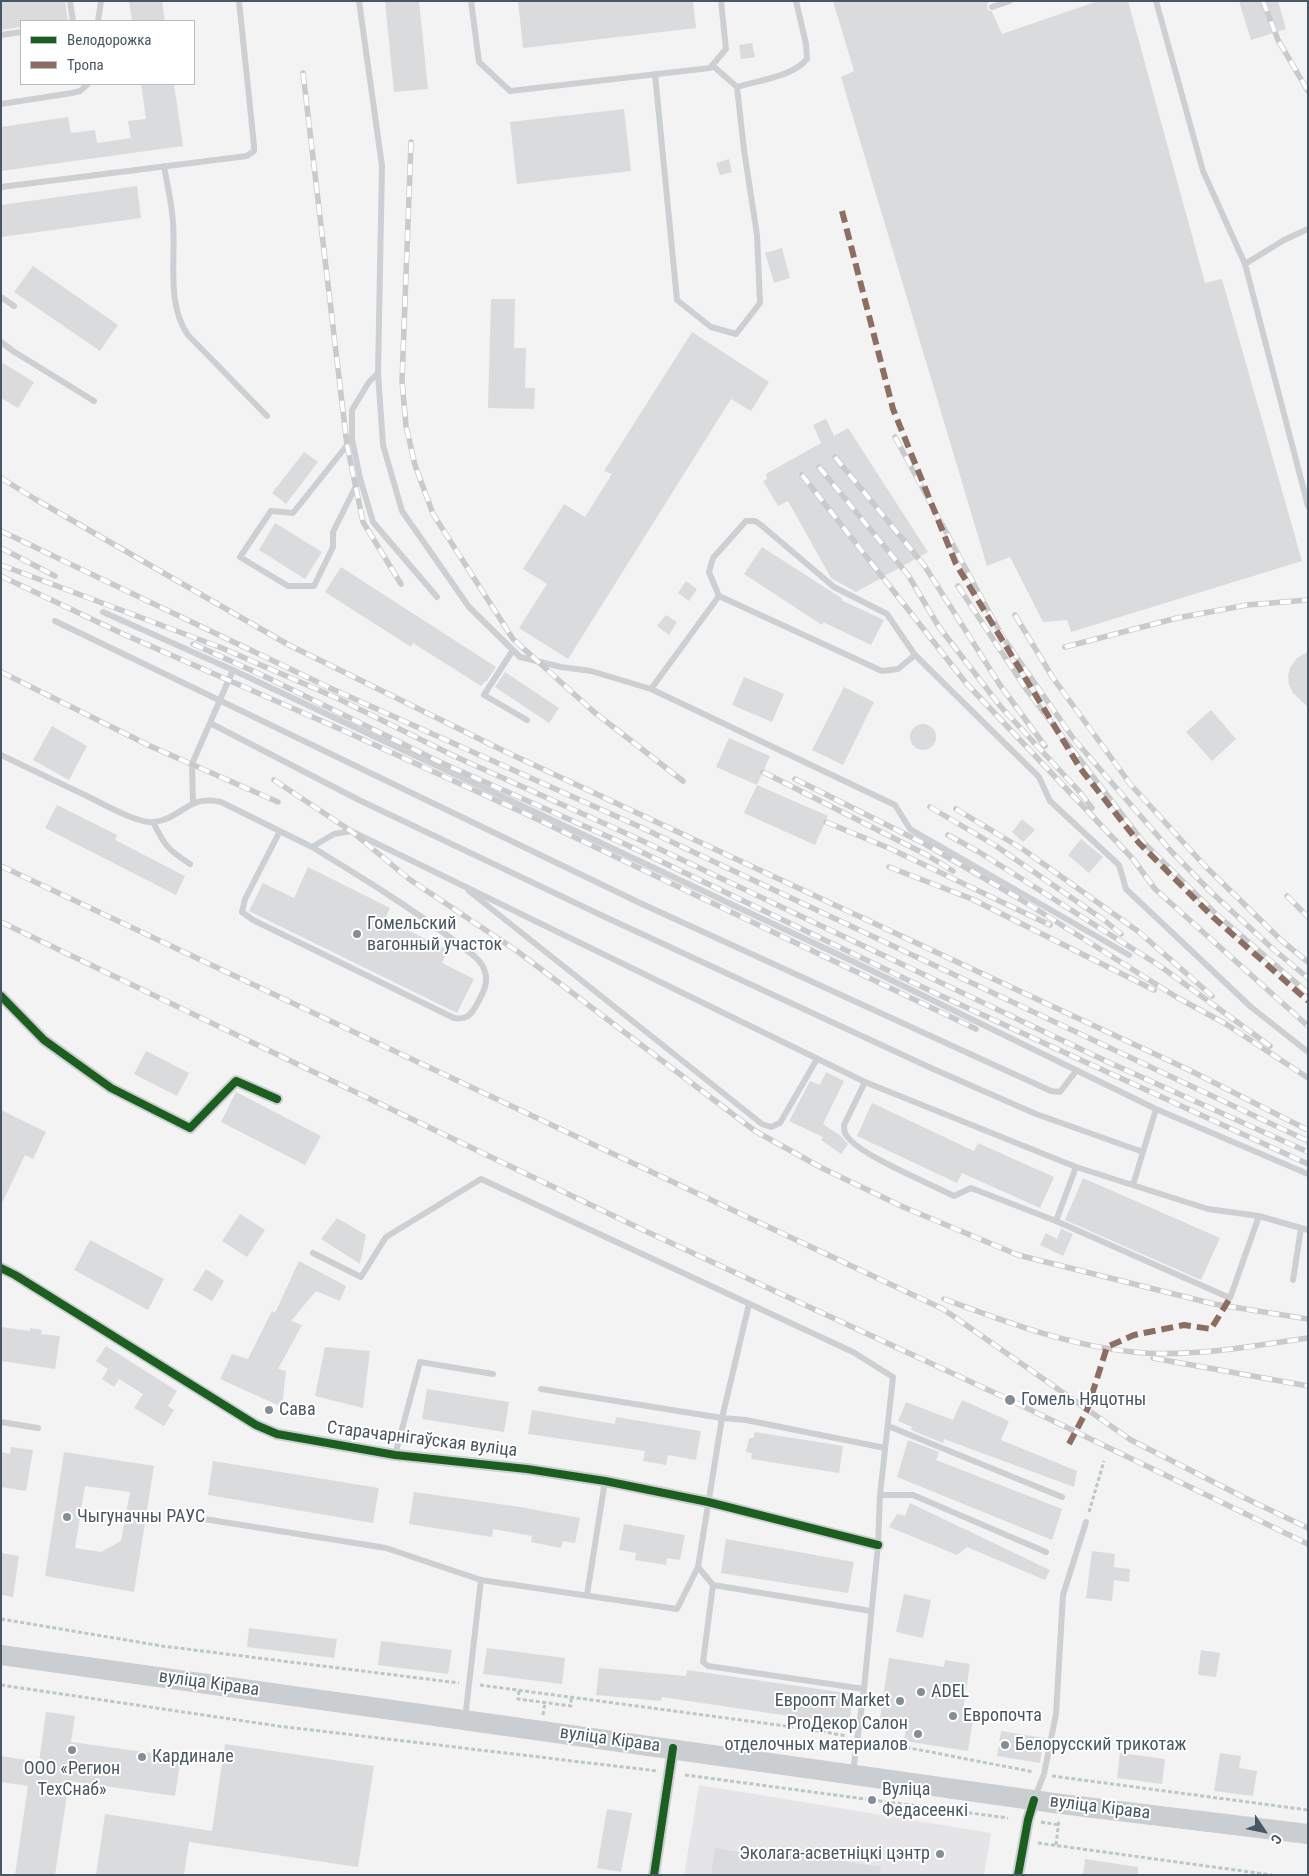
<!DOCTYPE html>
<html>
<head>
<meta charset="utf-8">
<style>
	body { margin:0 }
	#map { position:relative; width:1309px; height:1876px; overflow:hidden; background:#f4f3f3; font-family:"Roboto Condensed",sans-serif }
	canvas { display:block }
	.frame { position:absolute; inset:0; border:2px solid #485762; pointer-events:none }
	.legend { position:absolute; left:20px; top:20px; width:175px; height:65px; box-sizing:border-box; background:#fff; border:1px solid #b6bcc0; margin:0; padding:6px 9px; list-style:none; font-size:15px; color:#485762 }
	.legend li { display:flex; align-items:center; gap:10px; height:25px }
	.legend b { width:25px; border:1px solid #b6bcc0 }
	.north { position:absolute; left:1239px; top:1806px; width:50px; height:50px; -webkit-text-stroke:4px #fff; paint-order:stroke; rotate:124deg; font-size:14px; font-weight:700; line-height:20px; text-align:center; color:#485762 }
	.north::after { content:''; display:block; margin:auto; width:18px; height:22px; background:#485762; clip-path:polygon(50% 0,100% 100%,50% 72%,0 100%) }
</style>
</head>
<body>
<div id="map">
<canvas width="1309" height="1876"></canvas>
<div class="frame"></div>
<ul class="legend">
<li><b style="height:6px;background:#1b5e20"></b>Велодорожка</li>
<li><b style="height:6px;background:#8d6e63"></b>Тропа</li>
</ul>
<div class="north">С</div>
</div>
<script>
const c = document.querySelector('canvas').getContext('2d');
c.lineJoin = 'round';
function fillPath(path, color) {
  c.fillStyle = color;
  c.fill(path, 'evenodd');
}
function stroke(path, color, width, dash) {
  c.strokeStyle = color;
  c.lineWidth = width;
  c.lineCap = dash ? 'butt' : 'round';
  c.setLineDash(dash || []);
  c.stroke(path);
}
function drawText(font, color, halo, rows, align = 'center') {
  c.font = font + ' "Roboto Condensed",sans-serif';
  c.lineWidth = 4;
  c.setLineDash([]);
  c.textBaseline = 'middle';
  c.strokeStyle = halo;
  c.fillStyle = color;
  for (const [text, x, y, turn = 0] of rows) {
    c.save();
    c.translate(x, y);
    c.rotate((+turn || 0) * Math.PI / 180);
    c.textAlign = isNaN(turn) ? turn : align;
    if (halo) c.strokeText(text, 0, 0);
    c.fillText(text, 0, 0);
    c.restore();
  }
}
fillPath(new Path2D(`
	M 699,1785 L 991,1833 L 984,1875 L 684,1875 Z`), '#e5e4e6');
fillPath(new Path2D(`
	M 1,1 L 65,1 L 68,21 L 21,21 L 21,27 L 1,30 Z
	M 129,1 L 162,1 L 165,21 L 132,21 Z
	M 385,1 L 419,1 L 428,89 L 394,92 Z
	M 518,1 L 693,1 L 696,28 L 523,48 Z
	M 833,1 L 988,1 L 987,9 L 992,12 L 1002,34 L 1098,1 L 1128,1 L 1205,283 L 1222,279 L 1302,561 L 1071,632 L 1067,620 L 1043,622 L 1010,557 L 987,566 L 841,77 L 854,71 Z
	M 1239,1 L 1278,1 L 1286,29 L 1251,40 Z
	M 752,43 L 755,57 L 741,59 L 739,45 Z
	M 141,84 L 174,84 L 183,146 L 1,171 L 1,127 L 68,117 L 71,133 L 95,130 L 97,143 L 131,138 L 128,121 L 146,119 Z
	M 624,109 L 631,171 L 517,184 L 510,122 Z
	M 729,159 L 732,172 L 720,175 L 716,163 Z
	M 137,186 L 141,218 L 1,237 L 1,205 Z
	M 782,248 L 790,278 L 774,283 L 765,253 Z
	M 33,266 L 118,325 L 100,351 L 14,292 Z
	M 491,299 L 515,299 L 514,348 L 526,348 L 525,388 L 535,388 L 534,409 L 488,408 Z
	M 692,332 L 769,382 L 751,411 L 731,399 L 568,659 L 519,628 L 547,584 L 523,569 L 564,504 L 585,517 L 612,474 L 604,471 Z
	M 1,362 L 34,382 L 18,408 L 1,398 Z
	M 826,419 L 834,436 L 848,428 L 928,552 L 856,592 L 831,578 L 788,501 L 778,506 L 763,481 L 767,479 L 766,474 L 821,443 L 813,425 Z
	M 304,452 L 318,462 L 286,504 L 272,493 Z
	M 275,523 L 322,552 L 305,579 L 259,550 Z
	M 762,547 L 843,599 L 841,600 L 884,620 L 871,645 L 823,622 L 822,625 L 744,574 Z
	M 341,567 L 496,667 L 486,682 L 485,681 L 481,686 L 413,643 L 411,647 L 325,592 Z
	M 686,581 L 697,589 L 689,601 L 678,593 Z
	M 666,615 L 677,622 L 669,635 L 657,626 Z
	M 1308,652 L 1308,707 L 1293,693 L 1289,685 L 1288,676 L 1290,668 L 1297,658 Z
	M 505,672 L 559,708 L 549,723 L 495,687 Z
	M 744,677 L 784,694 L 772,722 L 732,705 Z
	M 844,687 L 874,702 L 843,765 L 812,750 Z
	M 1211,710 L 1236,739 L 1212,761 L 1186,732 Z
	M910 737a13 13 0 1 1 26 0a13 13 0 1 1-26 0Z
	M 52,726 L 87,746 L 69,780 L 33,760 Z
	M 729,738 L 770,756 L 757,785 L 716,767 Z
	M 757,785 L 828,816 L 815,845 L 744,813 Z
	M 57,805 L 117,835 L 115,840 L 185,876 L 176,895 L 45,828 Z
	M 1022,819 L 1035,830 L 1023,842 L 1012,832 Z
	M 1081,839 L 1103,857 L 1089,873 L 1068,855 Z
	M 308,867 L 390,908 L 385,919 L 448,950 L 442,963 L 474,979 L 457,1013 L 249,911 L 263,883 L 294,898 Z
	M 146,1051 L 189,1073 L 177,1096 L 134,1074 Z
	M 826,1072 L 844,1081 L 823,1124 L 841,1136 L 848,1144 L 841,1154 L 821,1140 L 823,1137 L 789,1121 L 810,1081 L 820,1085 Z
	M 236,1092 L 321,1136 L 305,1165 L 221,1122 Z
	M 872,1103 L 974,1151 L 978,1143 L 1054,1177 L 1040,1208 L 962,1173 L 957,1183 L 857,1136 Z
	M 1,1110 L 46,1132 L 33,1159 L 25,1155 L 1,1205 Z
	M 1083,1178 L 1220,1238 L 1201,1280 L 1065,1220 Z
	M 240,1214 L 265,1230 L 247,1257 L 222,1241 Z
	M 337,1218 L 366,1235 L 360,1264 L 321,1239 Z
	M 1061,1229 L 1073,1234 L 1063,1256 L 1040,1245 L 1046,1233 L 1057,1239 Z
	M 90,1240 L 164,1279 L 148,1310 L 74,1270 Z
	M 299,1261 L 346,1286 L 340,1301 L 316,1291 L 291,1321 L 302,1325 L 278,1369 L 286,1371 L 282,1407 L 220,1379 L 232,1354 L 248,1359 L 272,1311 L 275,1313 Z
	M 206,1269 L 224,1281 L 212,1301 L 193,1290 Z
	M 1,1327 L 30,1331 L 30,1328 L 42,1330 L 41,1334 L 60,1336 L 55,1369 L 1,1361 Z
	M 106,1346 L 177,1391 L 168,1406 L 174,1410 L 164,1426 L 134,1408 L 143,1394 L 119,1379 L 114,1387 L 102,1379 L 108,1369 L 96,1361 Z
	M 325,1347 L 370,1351 L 363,1408 L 315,1396 Z
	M 427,1389 L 509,1402 L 504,1432 L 422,1419 Z
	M 962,1400 L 1009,1421 L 1001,1440 L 1077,1471 L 1074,1487 L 944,1439 L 943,1443 L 911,1430 L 912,1427 L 898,1421 L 906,1402 L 953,1420 Z
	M 532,1410 L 615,1424 L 616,1417 L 701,1431 L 696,1460 L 668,1455 L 666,1465 L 643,1461 L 645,1451 L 528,1434 Z
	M 755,1432 L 843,1446 L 839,1473 L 751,1459 L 752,1453 L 746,1452 L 749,1438 L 753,1438 Z
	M 908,1440 L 939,1452 L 936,1460 L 1062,1509 L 1052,1540 L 897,1477 Z
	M 11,1447 L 33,1450 L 26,1491 L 1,1487 L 1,1452 L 10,1454 Z
	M 64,1452 L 154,1466 L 134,1592 L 45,1576 ZM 85,1486 L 130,1492 L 121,1541 L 101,1552 L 75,1548 Z
	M 213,1461 L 379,1488 L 373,1523 L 208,1495 Z
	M 414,1492 L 520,1507 L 580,1518 L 575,1543 L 563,1541 L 561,1548 L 531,1542 L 532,1536 L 493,1529 L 492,1537 L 409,1524 Z
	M 910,1503 L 1050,1570 L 1045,1580 L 967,1547 L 957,1555 L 889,1527 L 897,1514 L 905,1516 Z
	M 624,1524 L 685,1535 L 680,1560 L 667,1558 L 666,1565 L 635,1560 L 636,1553 L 619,1550 Z
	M 726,1539 L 854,1562 L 848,1593 L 721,1573 Z
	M 1092,1551 L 1115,1554 L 1114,1567 L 1130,1569 L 1129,1582 L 1114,1580 L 1112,1601 L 1086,1598 Z
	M 1,1553 L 19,1556 L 13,1597 L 1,1595 Z
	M 904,1594 L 931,1600 L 923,1638 L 896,1632 Z
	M 249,1628 L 337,1639 L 334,1658 L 247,1647 Z
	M 381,1641 L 452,1650 L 448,1674 L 378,1665 Z
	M 487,1648 L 565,1658 L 562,1684 L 483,1674 Z
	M 1201,1650 L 1220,1653 L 1216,1677 L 1198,1675 Z
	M 889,1658 L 944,1667 L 945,1660 L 970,1664 L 963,1711 L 974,1713 L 968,1751 L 904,1741 L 907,1722 L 880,1718 Z
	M 599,1668 L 686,1676 L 687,1670 L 853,1694 L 849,1725 L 662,1697 L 661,1701 L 596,1695 Z
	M 46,1712 L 75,1716 L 71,1742 L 181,1757 L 175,1796 L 69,1781 L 55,1875 L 15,1875 L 28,1786 L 1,1782 L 1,1756 L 39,1762 Z
	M 1001,1731 L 1044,1738 L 1040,1763 L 997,1756 Z
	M 225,1744 L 374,1766 L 358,1867 L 189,1842 L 184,1875 L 96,1875 L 105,1814 L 212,1831 Z
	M 1120,1753 L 1165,1759 L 1162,1784 L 1117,1778 Z
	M 1220,1753 L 1241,1756 L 1239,1768 L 1257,1771 L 1253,1796 L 1214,1791 Z
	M 607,1809 L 632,1813 L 621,1872 L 597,1868 Z
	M 715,1848 L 780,1859 L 781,1852 L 881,1867 L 880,1875 L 711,1875 Z
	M 1085,1859 L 1138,1867 L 1138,1875 L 1083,1875 Z`), '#dadbdc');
stroke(new Path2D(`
	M 1089,1512 L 1104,1461
	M 1,1619 L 162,1646 L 459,1683
	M 1,1685 L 278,1726 L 657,1771
	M 480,1685 L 808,1729 L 847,1736
	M 519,1691 L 518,1699 L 571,1706 L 571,1697
	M 543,1715 L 545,1703
	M 868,1740 L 1034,1772
	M 685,1775 L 1008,1818
	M 1052,1776 L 1308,1810
	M 1041,1822 L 1059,1825
	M 1038,1843 L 1272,1875
	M 1056,1845 L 1059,1819`), '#bac8c3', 3, [4, 2.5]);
stroke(new Path2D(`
	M 70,1 L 73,21
	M 359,1 L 382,166 L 378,373 L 383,445 L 402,511 L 469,607 L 520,657 L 561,667 L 591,671 L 651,689 L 895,805 L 910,829 L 1129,955
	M 471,1 L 479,62 L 510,91 L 710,68 L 726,49 L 721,1
	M 1156,1 L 1203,171 L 1245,264 L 1308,506
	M 992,7 L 1010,1
	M 98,21 L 101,1
	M 1,35 L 21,32
	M 712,65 L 737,87
	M 655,74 L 677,300 L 711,327 L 736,334 L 760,303 L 757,235 L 744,150 L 737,87 C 759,80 792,77 807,59 L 806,44 L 796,1
	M 1,104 L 72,93 L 80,91 L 88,84
	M 164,166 C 167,184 172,204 173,223 C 176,259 166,304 188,335 L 267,416
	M 1,187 L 247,156 L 254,151 L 254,145 L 239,1
	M 1245,264 L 1284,240 L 1308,229
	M 1,297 L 14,306
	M 1,342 L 13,351 L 94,401
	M 378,373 L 369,382 L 352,410 L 352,439 L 293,513 L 271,511 L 240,557 L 288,586 L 314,586 L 333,547 L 333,532 L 360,478 L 373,522 L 437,597
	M 352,439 L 360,478
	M 719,596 L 709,572 L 713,558 L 746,521 L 755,521 L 761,525 L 834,587 L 887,614 L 915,655
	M 103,612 L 233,670
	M 55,621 L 640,903 L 1051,1091 L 1060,1092 L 1076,1071
	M 513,650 L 484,695 L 527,720
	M 651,689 L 719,596 L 882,671 L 898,669 L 915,655 L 1039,777 L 1050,801 L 1119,865 L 1126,889 L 1251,1007 L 1308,1052
	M 210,723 L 359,800 L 603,916 L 931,1068 L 1036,1114 L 1143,1152
	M 1,755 C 30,769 59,783 87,796 C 103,804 138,824 154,822 C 182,819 187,794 221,802 L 312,847 L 334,834 L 351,831 L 865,1082 L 1076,1167 L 1208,1209 L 1259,1216 L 1308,1230
	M 193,803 L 192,764 L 233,670 L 850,960 L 1156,1109
	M 153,822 C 165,846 167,849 190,864
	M 280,831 L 245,899 L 242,912 L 253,920 L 454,1018 C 467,1020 471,1015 477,1004 C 482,995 489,983 485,972 C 482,959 466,950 456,942 C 410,907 361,877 312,847
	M 469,891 L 762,1124 L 771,1127 L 780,1123 L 817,1059
	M 865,1082 L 844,1125 C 844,1130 844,1133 847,1136 C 859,1155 931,1184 954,1196 L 971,1188 L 1056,1221 L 1230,1298 L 1259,1216
	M 1133,1185 L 1156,1109 L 1308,1174
	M 1056,1221 L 1076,1167
	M 313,1253 L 361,1277 L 386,1237 L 481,1179 L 853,1352 L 893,1377 L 880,1495 L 878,1545 L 864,1689 L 853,1772
	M 1293,1280 L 1301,1228
	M 541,1389 L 722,1418 L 746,1420 L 885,1448
	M 1,1422 L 38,1428
	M 888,1426 L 1062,1497
	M 395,1455 L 420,1362 L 493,1374
	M 880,1495 L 913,1495 L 1046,1552
	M 204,1519 L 386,1548 L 481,1580 L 677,1609 L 698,1567
	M 713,1585 L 698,1567 L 722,1418 L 749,1304
	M 587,1595 L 605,1481
	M 864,1689 L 708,1666 L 703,1662 L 713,1585 L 871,1611
	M 465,1719 L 481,1580
	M 1035,1797 L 1044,1774 L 1056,1714 L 1063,1595 L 1086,1522`), '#cdd0d3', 6);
stroke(new Path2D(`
	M 1,996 L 44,1040 L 111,1088 L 190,1128 L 236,1081 L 277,1099
	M 1,1268 L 15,1275 L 256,1425 L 277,1434 L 395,1455 L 527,1469 L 605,1481 L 708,1502 L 878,1545
	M 654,1875 L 673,1748
	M 1018,1875 L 1028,1820 L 1034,1800`), '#cdd0d3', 12);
stroke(new Path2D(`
	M 1,1655 L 1061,1804 L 1308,1834`), '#caced1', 20);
const rail = new Path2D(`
	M 1263,1 L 1278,40 L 1308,91
	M 303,73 L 347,445 L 363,522 L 401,584
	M 411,142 L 402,381 L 406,426 L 415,465 L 433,514 L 513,639 L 594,712 L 683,781
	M 895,437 L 1002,636 L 1073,738 L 1170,850 L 1211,892 L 1273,949 L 1308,978
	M 835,457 L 924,565 L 1000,685 L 1045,746
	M 819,467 L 908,575 L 939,627 L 1001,707 L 1078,790 L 1092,808
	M 802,475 L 966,683 L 1133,859 L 1155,889 L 1308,1026
	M 1,478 L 35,499 L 287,644 L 504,751 L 1187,1069 L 1308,1130
	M 1,531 L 330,688 L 638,826 L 1308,1141
	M 1,548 L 55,576
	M 1,565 L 222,648 L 339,699 L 454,756 L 632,836 L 1108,1062 L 1308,1152
	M 1,576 L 123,634 L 340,729 L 524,813 L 976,1029
	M 958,586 L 1026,689 L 1143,842 L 1215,913 L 1308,993
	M 1015,615 L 1053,678 L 1131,785 L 1204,865 L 1282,941 L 1308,962
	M 193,644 L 264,676 L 442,763 L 627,845 L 937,994 L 1308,1164
	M 1065,647 L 1177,618 L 1247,605 L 1308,600
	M 1,672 L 150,746 L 278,802
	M 763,772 L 925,854 L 953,871
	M 795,779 L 925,844 L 1020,899 L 1178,998 L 1226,1024 L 1308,1078
	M 274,780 L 351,831 L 409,879 L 517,951 L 755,1131 L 822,1168 L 901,1206 L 1018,1255 L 1214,1304 L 1308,1319
	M 930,807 L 996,846 L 1104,920 L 1121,934
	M 956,809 L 1024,850 L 1139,932 L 1212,996
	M 826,822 L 891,849 L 1050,925
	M 948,835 L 979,852 L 1160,966 L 1270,1046
	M 1,866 L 943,1309 L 1131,1440 L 1245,1498 L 1308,1528
	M 889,867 L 972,899 L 1154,990
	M 1287,896 L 1308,917
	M 1,922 L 641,1229 L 1010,1400 L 1308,1544
	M 944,1299 C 1009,1323 1074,1348 1145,1353 C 1199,1356 1254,1346 1308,1338
	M 1153,1358 L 1308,1386`);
stroke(rail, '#c8cacc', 5.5);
stroke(rail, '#fff', 4, [11]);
stroke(new Path2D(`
	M 842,211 L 893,409 L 956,564 L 1080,768 L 1139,843 L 1213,917 L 1308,1001
	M 1069,1444 L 1087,1410 L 1107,1347 L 1134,1335 L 1184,1325 L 1211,1329 L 1230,1298`), '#8d6e63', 6, [12, 6]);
stroke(new Path2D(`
	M 1,996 L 44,1040 L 111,1088 L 190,1128 L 236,1081 L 277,1099
	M 1,1268 L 15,1275 L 256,1425 L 277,1434 L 395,1455 L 527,1469 L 605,1481 L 708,1502 L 878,1545
	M 654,1875 L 673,1748
	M 1018,1875 L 1028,1820 L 1034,1800`), '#1b5e20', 8);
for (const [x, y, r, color] of [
	[357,934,5,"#848e95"],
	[1010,1400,6,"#848e95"],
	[269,1410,5,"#848e95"],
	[67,1517,5,"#848e95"],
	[921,1692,5,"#848e95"],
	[900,1701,5,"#848e95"],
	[953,1716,5,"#848e95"],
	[918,1734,5,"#848e95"],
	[1005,1745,5,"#848e95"],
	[72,1750,5,"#848e95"],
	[142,1757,5,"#848e95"],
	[872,1800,5,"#848e95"],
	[940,1854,5,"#848e95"]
]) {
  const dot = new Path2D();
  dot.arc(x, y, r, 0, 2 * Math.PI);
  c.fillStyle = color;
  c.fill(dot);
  stroke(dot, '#fff', 2);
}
drawText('18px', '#485762', '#fff', [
	["Гомельский",367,924],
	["вагонный участок",367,945],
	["Гомель Няцотны",1021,1400],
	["Сава",279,1410],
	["Чыгуначны РАУС",77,1517],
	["ADEL",931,1692],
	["Евроопт Market",890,1701,"right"],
	["Европочта",963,1716],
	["ProДекор Салон",908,1724,"right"],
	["отделочных материалов",908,1745,"right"],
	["Белорусский трикотаж",1015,1745],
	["Кардинале",152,1757],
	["ООО «Регион",72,1769,"center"],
	["ТехСнаб»",72,1790,"center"],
	["Вуліца",882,1790],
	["Федасеенкі",882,1811],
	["Эколага-асветніцкі цэнтр",930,1854,"right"]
], 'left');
drawText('18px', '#485762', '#fff', [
	["Старачарнігаўская вуліца",422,1440,7],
	["вуліца Кірава",209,1684,8],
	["вуліца Кірава",610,1740,8],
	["вуліца Кірава",1100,1808,7]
]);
</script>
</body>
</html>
